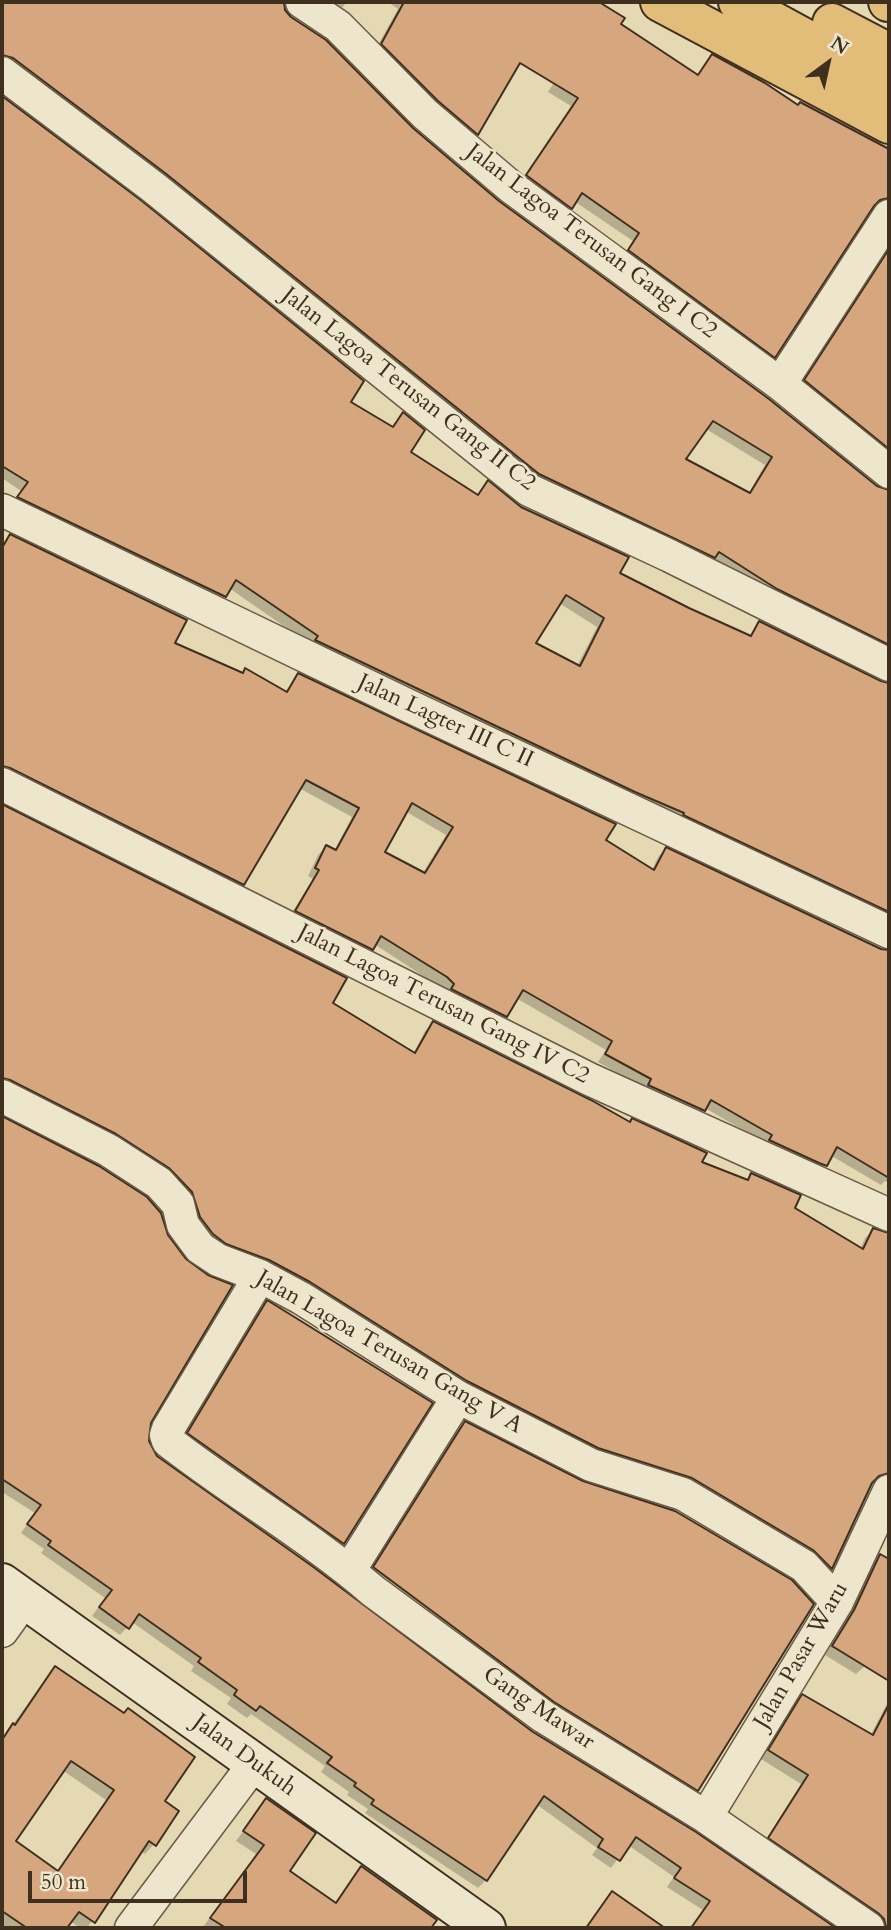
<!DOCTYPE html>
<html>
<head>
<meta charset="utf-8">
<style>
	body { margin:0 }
	#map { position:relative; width:891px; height:1930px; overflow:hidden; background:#e4d9b2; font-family:Cardo,serif }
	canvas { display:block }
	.frame { position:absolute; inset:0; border:4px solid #3f2f1f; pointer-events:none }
	.north { position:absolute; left:793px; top:28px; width:70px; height:70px; -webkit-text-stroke:5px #ede6cd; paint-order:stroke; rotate:33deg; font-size:19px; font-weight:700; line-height:28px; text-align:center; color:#3f2f1f }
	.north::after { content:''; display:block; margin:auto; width:24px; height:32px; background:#3f2f1f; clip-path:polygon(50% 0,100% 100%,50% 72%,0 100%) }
	.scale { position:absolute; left:28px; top:1871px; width:219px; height:32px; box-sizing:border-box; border:4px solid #3f2f1f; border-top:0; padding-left:9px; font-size:21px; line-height:24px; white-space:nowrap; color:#3f2f1f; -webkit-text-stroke:5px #ede6cd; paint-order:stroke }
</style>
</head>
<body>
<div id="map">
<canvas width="891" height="1930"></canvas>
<div class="frame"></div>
<div class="north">N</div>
<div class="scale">50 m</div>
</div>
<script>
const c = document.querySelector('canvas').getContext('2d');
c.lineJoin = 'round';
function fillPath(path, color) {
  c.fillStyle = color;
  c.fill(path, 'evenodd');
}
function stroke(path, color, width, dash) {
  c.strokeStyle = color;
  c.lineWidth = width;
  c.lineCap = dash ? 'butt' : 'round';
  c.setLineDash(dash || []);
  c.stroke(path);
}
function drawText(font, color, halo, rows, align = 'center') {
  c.font = font + ' Cardo,serif';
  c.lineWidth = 5;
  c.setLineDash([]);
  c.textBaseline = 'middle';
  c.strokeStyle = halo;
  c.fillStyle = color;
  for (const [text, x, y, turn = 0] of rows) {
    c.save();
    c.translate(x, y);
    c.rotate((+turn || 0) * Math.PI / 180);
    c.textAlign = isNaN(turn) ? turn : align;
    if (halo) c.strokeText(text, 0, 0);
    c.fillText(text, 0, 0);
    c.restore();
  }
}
fillPath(new Path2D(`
	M 2,2 L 282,2 L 284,10 L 412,129 L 498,202 L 877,488 L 889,492 L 889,656 L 531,482 L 2,65 ZM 706,429 L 765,465 L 748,494 L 683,460 Z
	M 315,2 L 347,2 L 336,15 Z
	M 388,2 L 553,2 L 477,134 L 469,142 L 374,52 L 398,9 Z
	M 596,15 L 619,24 L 697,76 L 712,56 L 798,107 L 889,152 L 889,208 L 880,205 L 871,207 L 774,357 L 766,364 L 621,259 L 633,241 L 574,201 L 562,215 L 519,184 L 571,106 L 548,92 Z
	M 2,98 L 141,203 L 348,402 L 391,428 L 403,414 L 409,452 L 476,496 L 488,483 L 520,508 L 617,574 L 748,637 L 760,623 L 881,683 L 889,685 L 889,923 L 311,645 L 229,588 L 216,604 L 11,505 L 21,491 L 2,478 ZM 559,603 L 597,627 L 577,666 L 533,643 Z
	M 889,248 L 889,463 L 798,389 Z
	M 10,536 L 173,644 L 285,692 L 298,675 L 603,840 L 652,870 L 658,857 L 666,849 L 881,950 L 889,952 L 889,1183 L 885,1181 L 881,1185 L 830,1155 L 817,1173 L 705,1108 L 696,1118 L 598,1062 L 606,1050 L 516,998 L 505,1016 L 497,1024 L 374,944 L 363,957 L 288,919 L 313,879 L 308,876 L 318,855 L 326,847 L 334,851 L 352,817 L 299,788 L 243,884 L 235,892 L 2,775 L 2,545 ZM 405,811 L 446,835 L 422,874 L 383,853 Z
	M 2,806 L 345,979 L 331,1003 L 413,1054 L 425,1031 L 433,1023 L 699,1163 L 746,1181 L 752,1175 L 793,1208 L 860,1249 L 865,1238 L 873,1230 L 889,1235 L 889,1482 L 877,1480 L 871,1483 L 831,1568 L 823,1576 L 590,1455 L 218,1251 L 192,1225 L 2,1087 Z
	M 2,1118 L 98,1167 L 149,1422 L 147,1441 L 156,1457 L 532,1733 L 695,1834 L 833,1928 L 691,1928 L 703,1910 L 667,1887 L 674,1877 L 628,1845 L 611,1868 L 592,1855 L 597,1848 L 536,1804 L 486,1880 L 478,1888 L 365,1813 L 368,1809 L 347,1795 L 349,1792 L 321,1772 L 325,1766 L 251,1714 L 247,1718 L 227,1704 L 231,1698 L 191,1671 L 194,1666 L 132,1622 L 120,1635 L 92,1616 L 105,1598 L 41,1553 L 44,1549 L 21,1533 L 35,1513 L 2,1492 Z
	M 267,1303 L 430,1403 L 343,1543 L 335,1551 L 181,1441 L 259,1311 Z
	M 465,1423 L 582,1483 L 697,1790 L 690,1797 L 547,1709 L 367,1575 L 457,1431 Z
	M 880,1556 L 889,1561 L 889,1626 L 865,1666 L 856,1674 L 825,1655 L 846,1620 L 872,1564 Z
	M 55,1669 L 162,1802 L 154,1844 L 145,1854 L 140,1851 L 87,1928 L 80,1928 L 70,1921 L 65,1928 L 4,1928 L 2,1927 L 2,1740 L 46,1678 ZM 62,1770 L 106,1800 L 57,1872 L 13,1842 Z
	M 803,1696 L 870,1736 L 889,1700 L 889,1928 L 877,1928 L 762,1846 L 801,1784 L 761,1759 L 795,1704 Z
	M 266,1800 L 287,1872 L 334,1904 L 361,1868 L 434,1920 L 429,1928 L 203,1927 L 256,1854 L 236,1841 Z`), '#0003');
const building = new Path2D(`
	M 2,2 L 284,2 L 285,10 L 291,17 L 326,40 L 413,128 L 499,201 L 769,399 L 877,486 L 889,490 L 889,645 L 777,589 L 719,552 L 715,558 L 539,474 L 165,173 L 13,58 L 2,55 ZM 713,421 L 772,457 L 750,493 L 686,459 Z
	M 404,2 L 599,2 L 625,18 L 621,24 L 698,75 L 712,54 L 765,83 L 798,105 L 800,102 L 889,149 L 889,198 L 880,200 L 874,206 L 775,358 L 628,250 L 639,233 L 582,193 L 572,209 L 526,175 L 578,98 L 520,63 L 478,135 L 438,101 L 381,44 Z
	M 2,96 L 142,201 L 364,381 L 351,402 L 393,427 L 403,412 L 425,430 L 411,452 L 478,495 L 488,480 L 521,507 L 629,557 L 620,573 L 689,608 L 751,636 L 759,621 L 881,681 L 889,683 L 889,912 L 683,815 L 684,813 L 635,792 L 315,640 L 318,636 L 236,580 L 226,597 L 17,497 L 28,482 L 2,466 ZM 566,595 L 604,618 L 580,666 L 536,643 Z
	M 889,249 L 889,449 L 804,380 Z
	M 10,534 L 187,620 L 175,643 L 243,673 L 245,668 L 287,692 L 298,673 L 616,824 L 606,840 L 654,870 L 666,847 L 881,949 L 889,950 L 889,1178 L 837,1147 L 827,1166 L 819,1163 L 769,1140 L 772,1135 L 711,1100 L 705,1111 L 648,1085 L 651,1079 L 605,1054 L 612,1041 L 523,990 L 507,1017 L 451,989 L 454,984 L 447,977 L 381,936 L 373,950 L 295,911 L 319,870 L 315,868 L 326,845 L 336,850 L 359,808 L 306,780 L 244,885 L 10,768 L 2,766 L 2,548 ZM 412,803 L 453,827 L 425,873 L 385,852 Z
	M 2,804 L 347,978 L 333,1003 L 415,1053 L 433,1021 L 591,1100 L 630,1122 L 632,1118 L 707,1153 L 702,1162 L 748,1180 L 751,1173 L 801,1195 L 795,1208 L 863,1249 L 873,1228 L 889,1233 L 889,1473 L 879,1476 L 872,1483 L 832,1569 L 813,1550 L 692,1478 L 598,1448 L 467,1381 L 310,1282 L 269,1260 L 226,1244 L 213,1234 L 200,1217 L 192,1192 L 169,1168 L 116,1134 L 10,1080 L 2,1078 Z
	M 2,1116 L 99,1166 L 147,1197 L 161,1213 L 168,1235 L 186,1259 L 208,1275 L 233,1285 L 151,1423 L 149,1441 L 157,1456 L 312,1566 L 533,1732 L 696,1832 L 836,1928 L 691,1928 L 710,1901 L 674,1878 L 681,1868 L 636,1837 L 620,1861 L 598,1847 L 603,1839 L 544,1796 L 487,1881 L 371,1804 L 374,1800 L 354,1786 L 356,1783 L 327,1763 L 332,1757 L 260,1706 L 256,1711 L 234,1695 L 237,1690 L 198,1662 L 201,1658 L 139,1614 L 129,1629 L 99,1607 L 112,1590 L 48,1545 L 51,1541 L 27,1524 L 41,1505 L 2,1479 Z
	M 267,1300 L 433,1403 L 344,1544 L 187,1433 Z
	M 465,1421 L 583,1481 L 675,1511 L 792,1580 L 814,1604 L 698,1791 L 554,1702 L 373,1567 Z
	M 880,1554 L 889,1559 L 889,1681 L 832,1646 L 854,1610 Z
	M 55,1666 L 124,1713 L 128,1708 L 195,1757 L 165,1801 L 179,1811 L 156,1846 L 149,1841 L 95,1923 L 79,1912 L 67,1928 L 27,1928 L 2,1911 L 2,1740 L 13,1723 L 15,1725 ZM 71,1761 L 114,1790 L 58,1871 L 16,1841 Z
	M 802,1694 L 873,1735 L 889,1704 L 889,1928 L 886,1927 L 884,1919 L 878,1913 L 768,1838 L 808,1775 L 768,1750 Z
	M 266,1798 L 316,1833 L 290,1871 L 336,1903 L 361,1866 L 437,1920 L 431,1928 L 226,1928 L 210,1918 L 264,1845 L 243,1831 Z
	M 612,1891 L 665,1928 L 586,1928 Z`);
fillPath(building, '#d6a67e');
stroke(building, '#3f2f1f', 2);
const street = new Path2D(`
	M 302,2 L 338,26 L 425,114 L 511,187 L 780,384 L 889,472
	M 2,73 L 153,187 L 529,490 L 670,556 L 889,665
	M 780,384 L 889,216
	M 2,510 L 409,706 L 889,932
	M 2,784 L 589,1079 L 889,1215
	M 2,1096 L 108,1150 L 159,1183 L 178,1204 L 183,1225 L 200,1248 L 218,1260 L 260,1276 L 301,1298 L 458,1397 L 591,1465 L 683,1494 L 804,1566 L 837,1602
	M 260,1276 L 168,1429 L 166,1435 L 168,1441 C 235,1493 309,1536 373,1591 L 544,1717 L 706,1817 L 868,1928
	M 349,1571 L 458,1397
	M 2,1631 L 25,1599
	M 706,1817 L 837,1602 L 889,1491
	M 131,1928 L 254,1764`);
const secondary = new Path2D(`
	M 2,1583 L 486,1928`);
const highway = new Path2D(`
	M 660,2 L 889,124
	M 738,2 L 889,84
	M 888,2 L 889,2
	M 832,23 L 889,53`);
stroke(street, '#685a44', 35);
stroke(secondary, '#3f2f1f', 42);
stroke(highway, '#3f2f1f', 42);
stroke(street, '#ede6cd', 32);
stroke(secondary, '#ede6cd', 38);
stroke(highway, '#e2bc79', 38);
drawText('23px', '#3f2f1f', '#ede6cd', [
	["Jalan Lagoa Terusan Gang I C2",591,242,37],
	["Jalan Lagoa Terusan Gang II C2",408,390,38],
	["Jalan Lagter III C II",445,722,25],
	["Jalan Lagoa Terusan Gang IV C2",443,1005,27],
	["Jalan Lagoa Terusan Gang V A",389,1353,30],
	["Jalan Pasar Waru",802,1656,-60],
	["Gang Mawar",538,1709,34],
	["Jalan Dukuh",244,1756,36]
]);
</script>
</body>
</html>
